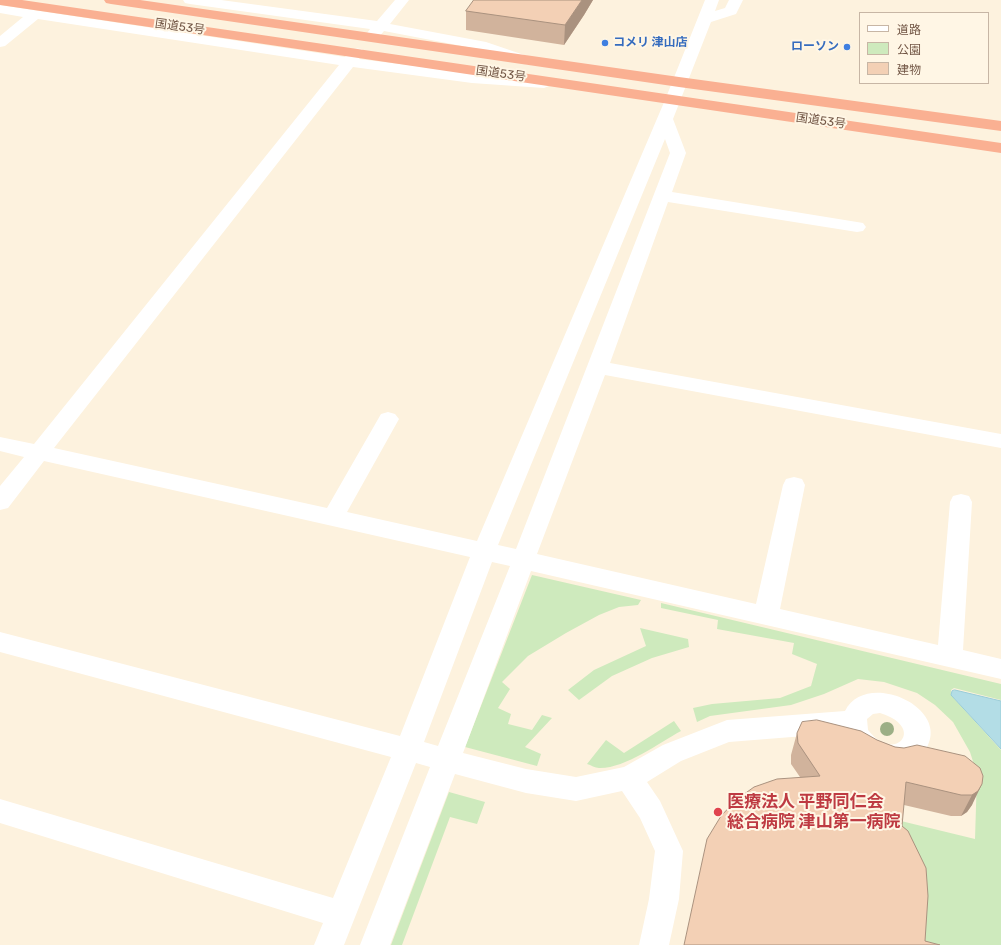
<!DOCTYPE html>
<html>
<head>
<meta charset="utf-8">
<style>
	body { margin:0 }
	#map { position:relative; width:1001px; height:945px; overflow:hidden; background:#fdf2de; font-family:Rubik,"Noto Sans JP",sans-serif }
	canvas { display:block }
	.legend { position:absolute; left:859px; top:12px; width:130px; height:72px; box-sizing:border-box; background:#fff6e5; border:1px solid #c7b6a5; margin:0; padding:5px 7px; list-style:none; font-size:12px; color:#735746 }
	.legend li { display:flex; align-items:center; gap:8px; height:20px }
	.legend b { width:20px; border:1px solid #c7b6a5 }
</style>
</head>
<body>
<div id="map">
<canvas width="1001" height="945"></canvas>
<ul class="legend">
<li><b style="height:5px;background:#fff"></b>道路</li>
<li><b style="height:11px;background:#ceeabd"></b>公園</li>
<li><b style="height:11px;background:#f3d0b5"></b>建物</li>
</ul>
</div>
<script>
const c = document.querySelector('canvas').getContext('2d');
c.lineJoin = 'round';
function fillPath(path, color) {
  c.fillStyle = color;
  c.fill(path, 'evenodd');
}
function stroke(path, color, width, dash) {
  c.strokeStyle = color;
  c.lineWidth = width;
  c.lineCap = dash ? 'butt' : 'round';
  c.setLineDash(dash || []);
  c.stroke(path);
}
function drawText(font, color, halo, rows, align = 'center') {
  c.font = font + ' Rubik,"Noto Sans JP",sans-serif';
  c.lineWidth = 4;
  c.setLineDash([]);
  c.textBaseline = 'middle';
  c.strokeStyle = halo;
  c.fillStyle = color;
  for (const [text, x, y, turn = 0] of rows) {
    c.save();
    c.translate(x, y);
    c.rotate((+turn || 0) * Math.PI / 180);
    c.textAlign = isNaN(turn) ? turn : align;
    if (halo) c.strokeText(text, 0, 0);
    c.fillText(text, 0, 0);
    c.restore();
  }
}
fillPath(new Path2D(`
	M 532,575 L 641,600 L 638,605 L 619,607 L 599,615 L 566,633 L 528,656 L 502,682 L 510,689 L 498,708 L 511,714 L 508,724 L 532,730 L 542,715 L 552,718 L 525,747 L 541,754 L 537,766 L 465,747 Z
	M 661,603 L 1001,684 L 1001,700 L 954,688 L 951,690 L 951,695 L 1001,750 L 1001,945 L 920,945 L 901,821 L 975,839 L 977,774 L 970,752 L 953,722 L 935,705 L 917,693 L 884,682 L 858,679 L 824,694 L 791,705 L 710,716 L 697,722 L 693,708 L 712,704 L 780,698 L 811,686 L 817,664 L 792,654 L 794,643 L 717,629 L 718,620 L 661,608 Z
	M 640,628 L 688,639 L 689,647 L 652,658 L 612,676 L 579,700 L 568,690 L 594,670 L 646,646 Z
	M 674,721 L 681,731 C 659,743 624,769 599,768 C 595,768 591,765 587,764 L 606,740 L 624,753 Z
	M 449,792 L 485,802 L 477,824 L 450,817 L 402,945 L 391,945 Z`), '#ceeabd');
const water = new Path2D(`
	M 955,690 L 1001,701 L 1001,749 L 951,695 L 952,691 Z`);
fillPath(water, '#b3dde6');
stroke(water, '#99ccd8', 1);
fillPath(new Path2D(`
	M 183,0 L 221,0 L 377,21 L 395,0 L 409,0 L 390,24 L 486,42 L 533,58 L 535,61 L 533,64 L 528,65 L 483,50 L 384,31 C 378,38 376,41 367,39 L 365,36 L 370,29 L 190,4 L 185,3 Z
	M 705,0 L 719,0 L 715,11 L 725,8 L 729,0 L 743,0 L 736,14 L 711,22 L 673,119 L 686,153 L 672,192 L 857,222 L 863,223 L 866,227 L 863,231 L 857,232 L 668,202 L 610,363 L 1001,434 L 1001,448 L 605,375 L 537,554 L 756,604 L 783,485 L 786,479 L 794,477 L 802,479 L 805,485 L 780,609 L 938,645 L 950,502 L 953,496 L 961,494 L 969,496 L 972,502 L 963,650 L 1001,659 L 1001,679 L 531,571 L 463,753 L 526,769 L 576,777 L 624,767 L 663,745 L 727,720 L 845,711 C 865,670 947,705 928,745 C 924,752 921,757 915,761 C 905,767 893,770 883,766 C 862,759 852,754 842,733 L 729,742 L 681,761 L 647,782 L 660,801 L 683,851 L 679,899 L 669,945 L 639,945 L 649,899 L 655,851 L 640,818 L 622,791 L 576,801 L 526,793 L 455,774 L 390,945 L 360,945 L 430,767 L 416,763 L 344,945 L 314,945 L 323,923 L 0,823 L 0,799 L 333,898 L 391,757 L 0,652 L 0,632 L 400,736 L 470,557 L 44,461 L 8,508 L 0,510 L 0,486 L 24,457 L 0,451 L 0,437 L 34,444 L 339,65 L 38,19 L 5,46 L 0,47 L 0,36 L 23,17 L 0,13 L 0,5 L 345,57 C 351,50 353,47 362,49 L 364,52 L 359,59 L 472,73 L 549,80 L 552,83 L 549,86 L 544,88 L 472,83 L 353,67 L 54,448 L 327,508 L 381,414 L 388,412 L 395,414 L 399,419 L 347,512 L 477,541 L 665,100 ZM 665,139 L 670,153 L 516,549 L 498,545 ZM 492,562 L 510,566 L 438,746 L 424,742 ZM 880,713 C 927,727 895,765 868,730 L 867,719 L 873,714 Z`), '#fff');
fillPath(new Path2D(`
	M 0,0 L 22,0 L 1001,143 L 1001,153 L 0,5 Z
	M 104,0 L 140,0 L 679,77 L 1001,121 L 1001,131 L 679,87 L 111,4 L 106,3 Z`), '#fab092');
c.fillStyle = '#9caf86';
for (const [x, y] of [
	[887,729]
]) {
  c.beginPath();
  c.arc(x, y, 7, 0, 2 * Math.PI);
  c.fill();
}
fillPath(new Path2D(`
	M 474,0 L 593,0 L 584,15 L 564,45 L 466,30 L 466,11 Z
	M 797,733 L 877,740 L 895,747 L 980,768 L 972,805 L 967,812 L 961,816 L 951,816 L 904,805 L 684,945 L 800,777 L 791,764 L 791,755 Z`), '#d1b39c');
fillPath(new Path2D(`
	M 582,0 L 593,0 L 584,15 L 564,45 L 565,25 Z
	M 982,784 L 972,805 L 967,812 L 961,816 L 972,795 Z`), '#aa927f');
const building = new Path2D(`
	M 474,0 L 582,0 L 565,25 L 466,11 Z
	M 817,720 L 861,731 L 877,740 L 895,747 L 904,748 L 917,745 L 965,756 L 980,768 L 983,776 L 982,784 L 978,791 L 972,795 L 961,795 L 906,782 L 902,826 L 908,831 L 926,868 L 928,896 L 925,941 L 940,945 L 684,945 L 707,839 L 721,816 L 736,800 L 754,787 L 777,779 L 820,776 L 798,743 L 797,733 L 802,722 Z`);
fillPath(building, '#f3d0b5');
stroke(building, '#aa927f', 1);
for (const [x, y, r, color] of [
	[605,43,4,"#3f7fe0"],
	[847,47,4,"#3f7fe0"],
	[718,812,5,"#e0444e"]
]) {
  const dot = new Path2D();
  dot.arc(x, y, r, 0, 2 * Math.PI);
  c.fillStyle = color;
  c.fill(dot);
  stroke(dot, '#fff6e5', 1.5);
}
drawText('12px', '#735746', '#fff6e5', [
	["国道53号",180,27,8],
	["国道53号",501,74,8],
	["国道53号",821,121,8]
]);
drawText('bold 12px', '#366cbe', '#fff6e5', [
	["コメリ 津山店",613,43],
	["ローソン",839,47,"right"]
], 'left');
drawText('bold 17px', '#be3a42', '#fff6e5', [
	["医療法人 平野同仁会",727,802],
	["総合病院 津山第一病院",727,822]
], 'left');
</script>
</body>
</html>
